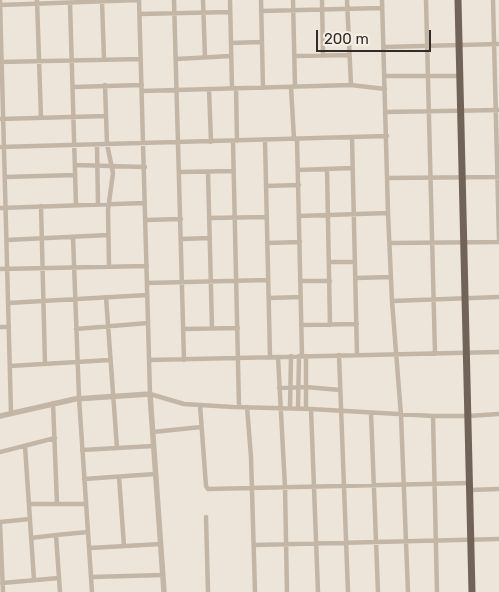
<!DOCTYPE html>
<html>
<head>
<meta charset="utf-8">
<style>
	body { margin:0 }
	#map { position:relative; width:499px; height:592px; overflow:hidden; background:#eee5da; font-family:Rubik,sans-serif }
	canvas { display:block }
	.scale { position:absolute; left:316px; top:30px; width:115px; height:22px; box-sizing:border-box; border:2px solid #322b27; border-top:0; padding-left:6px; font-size:15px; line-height:18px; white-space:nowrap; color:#322b27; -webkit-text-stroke:4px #f6efe5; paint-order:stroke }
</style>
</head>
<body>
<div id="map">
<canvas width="499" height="592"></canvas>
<div class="scale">200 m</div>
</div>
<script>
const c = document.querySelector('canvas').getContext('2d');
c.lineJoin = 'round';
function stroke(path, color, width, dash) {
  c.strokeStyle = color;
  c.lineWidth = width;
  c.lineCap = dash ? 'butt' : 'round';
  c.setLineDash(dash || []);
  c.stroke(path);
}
stroke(new Path2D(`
	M 0,0 L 11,413
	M 37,0 L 41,118
	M 139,0 L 150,394 L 184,404 L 233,407 L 311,409 L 433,416 L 468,416 L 499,414
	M 174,0 L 184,360
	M 203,0 L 205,57
	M 230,0 L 232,88
	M 261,0 L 263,88
	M 293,0 L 295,87
	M 322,0 L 323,55
	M 347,0 L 351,85
	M 382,0 L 388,213 L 392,301 L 401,415 L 408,592
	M 426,0 L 435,354
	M 493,0 L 499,241
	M 102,1 L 104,59
	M 70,3 L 76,205
	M 0,5 L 139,0
	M 261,11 L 382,8
	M 140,14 L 230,12
	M 231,43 L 261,42
	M 384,47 L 499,44
	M 295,56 L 349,55
	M 176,59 L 231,56
	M 0,62 L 141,59
	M 385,76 L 460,76
	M 105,85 L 107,144 L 113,173 L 108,210 L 109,266
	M 73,87 L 142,85
	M 291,87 L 294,139
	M 236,88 L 237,141
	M 209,89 L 211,142
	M 142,91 L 351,85 L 385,89
	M 386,112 L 499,110
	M 0,119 L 106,116
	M 352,137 L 357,355
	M 297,139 L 302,356
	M 265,140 L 270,357
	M 233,142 L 239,407
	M 97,145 L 98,204
	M 0,147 L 387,136
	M 75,165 L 145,167
	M 327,169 L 330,325
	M 298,170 L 352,168
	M 179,172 L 234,171
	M 208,172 L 212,328
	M 5,177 L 75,175
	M 388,178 L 499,177
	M 266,186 L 299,185
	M 41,206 L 45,364
	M 0,208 L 145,203
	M 299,216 L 388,213
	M 210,218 L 267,217
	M 146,220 L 181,219
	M 73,237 L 79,398 L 92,592
	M 181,239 L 210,238
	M 7,240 L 108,235
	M 267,243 L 300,242
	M 390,243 L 499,242
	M 330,262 L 355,262
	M 0,269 L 147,266
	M 356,278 L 391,277
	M 300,281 L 330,281
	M 147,283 L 268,280
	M 106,297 L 117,448
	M 269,298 L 301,297
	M 392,301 L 499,297
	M 8,303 L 147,295
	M 301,325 L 357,324
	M 0,327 L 9,327
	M 76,329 L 148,323
	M 183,329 L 238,328
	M 339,355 L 348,592
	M 278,357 L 285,487 L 287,592
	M 149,360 L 499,352
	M 10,366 L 110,360
	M 279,388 L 306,387 L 340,390
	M 53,403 L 57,504
	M 200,405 L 206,486 L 208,489 L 470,483
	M 247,407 L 251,457 L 255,592
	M 290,408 L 291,356
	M 298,408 L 299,356
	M 306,409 L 306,356
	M 311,409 L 318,592
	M 371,413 L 378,592
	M 433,416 L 437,592
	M 153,432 L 201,427
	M 25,446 L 34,580
	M 82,450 L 153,446
	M 0,452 L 55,438
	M 119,477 L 124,546
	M 84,479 L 155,474
	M 470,490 L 499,489
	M 29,504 L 86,504
	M 206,517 L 208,592
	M 0,522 L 30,519
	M 0,523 L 3,592
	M 31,538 L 56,535
	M 254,545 L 499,539
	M 90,548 L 161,544
	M 91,577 L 163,575
	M 2,583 L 59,578
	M 60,592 L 56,535 L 88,532`), '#c4b6a7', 4.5);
stroke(new Path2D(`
	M 0,416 L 75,399 L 150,394 L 164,592`), '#c4b6a7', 5.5);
stroke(new Path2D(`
	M 458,0 L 472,592`), '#726359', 7);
</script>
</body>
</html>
